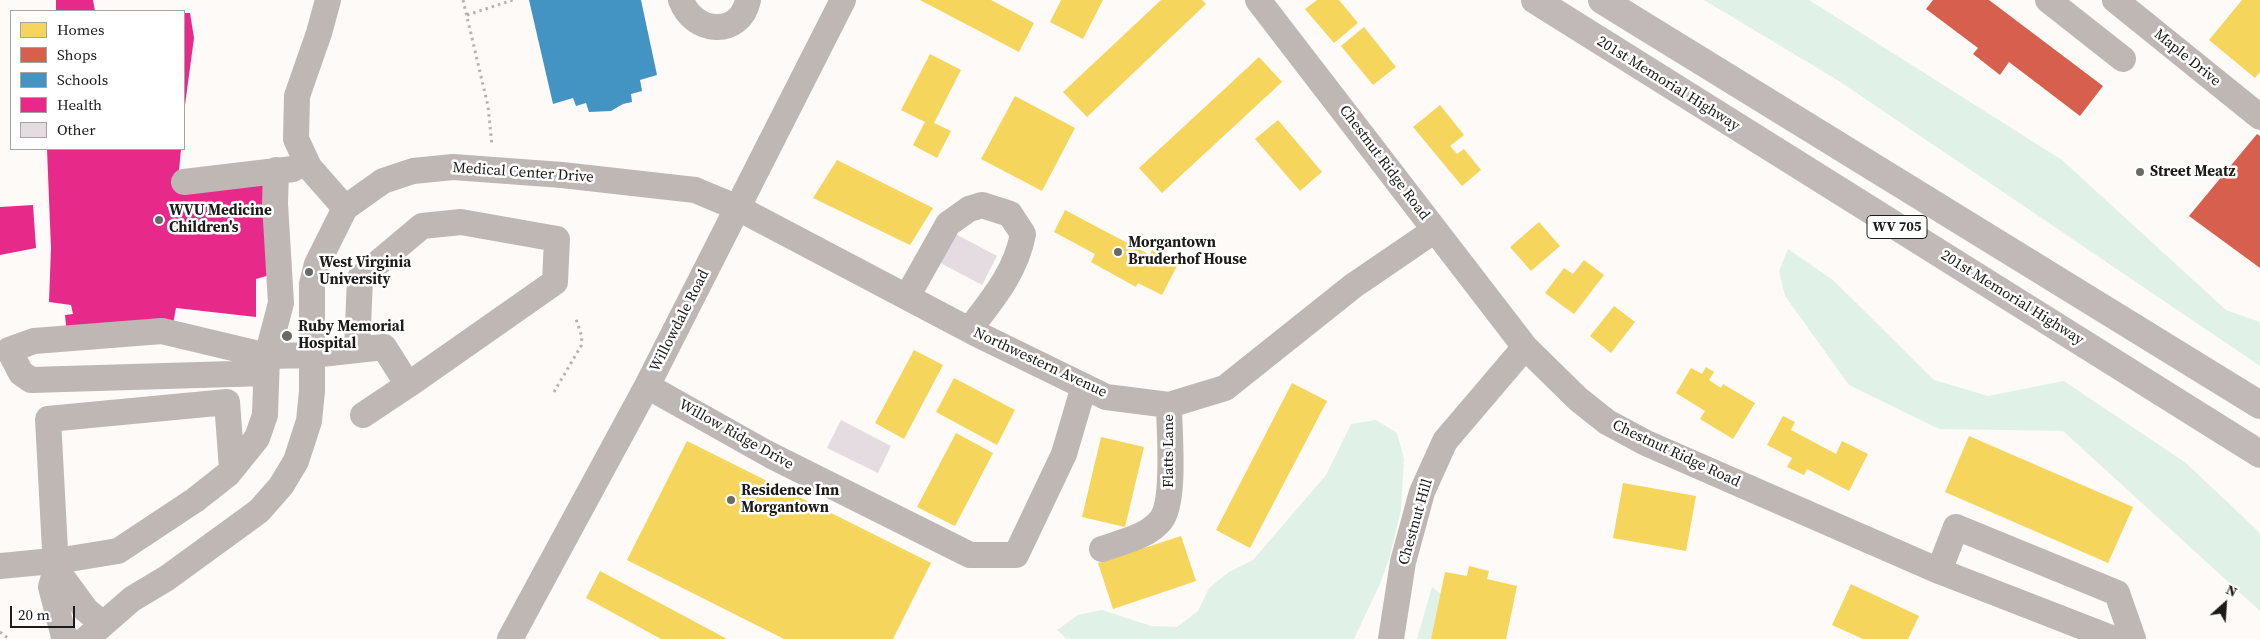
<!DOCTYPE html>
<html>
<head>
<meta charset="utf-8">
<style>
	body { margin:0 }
	#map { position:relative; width:2260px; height:639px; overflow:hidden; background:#fdfaf8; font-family:"Source Serif 4",serif }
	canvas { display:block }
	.legend { position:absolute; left:10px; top:10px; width:175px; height:140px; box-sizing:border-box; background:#fff; border:1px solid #a4a4a3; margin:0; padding:6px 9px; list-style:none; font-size:15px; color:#1c1b1a }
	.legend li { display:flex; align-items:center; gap:10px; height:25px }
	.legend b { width:25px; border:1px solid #a4a4a3 }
	.north { position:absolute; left:2200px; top:579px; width:50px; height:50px; -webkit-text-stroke:4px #fff; paint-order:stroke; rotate:26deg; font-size:14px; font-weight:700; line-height:20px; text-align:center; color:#1c1b1a }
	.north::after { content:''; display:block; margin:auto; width:18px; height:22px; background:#1c1b1a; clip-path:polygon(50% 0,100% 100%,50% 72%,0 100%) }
	.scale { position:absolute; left:10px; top:606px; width:65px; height:22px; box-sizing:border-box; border:2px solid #1c1b1a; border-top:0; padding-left:6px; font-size:15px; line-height:18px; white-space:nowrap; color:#1c1b1a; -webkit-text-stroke:4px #fff; paint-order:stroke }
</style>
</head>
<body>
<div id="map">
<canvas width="2260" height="639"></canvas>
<ul class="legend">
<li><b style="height:14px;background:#f6d55c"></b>Homes</li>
<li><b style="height:14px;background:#d6604d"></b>Shops</li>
<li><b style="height:14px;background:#4393c3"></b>Schools</li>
<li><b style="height:14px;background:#e7298a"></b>Health</li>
<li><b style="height:14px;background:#e4dce1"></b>Other</li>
</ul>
<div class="north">N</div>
<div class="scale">20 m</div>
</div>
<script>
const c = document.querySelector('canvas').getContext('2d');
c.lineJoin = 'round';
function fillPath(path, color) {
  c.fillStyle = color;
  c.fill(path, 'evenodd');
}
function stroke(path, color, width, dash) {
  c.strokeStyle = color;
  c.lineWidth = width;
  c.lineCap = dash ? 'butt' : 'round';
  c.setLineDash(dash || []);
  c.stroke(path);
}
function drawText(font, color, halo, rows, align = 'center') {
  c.font = font + ' "Source Serif 4",serif';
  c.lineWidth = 5;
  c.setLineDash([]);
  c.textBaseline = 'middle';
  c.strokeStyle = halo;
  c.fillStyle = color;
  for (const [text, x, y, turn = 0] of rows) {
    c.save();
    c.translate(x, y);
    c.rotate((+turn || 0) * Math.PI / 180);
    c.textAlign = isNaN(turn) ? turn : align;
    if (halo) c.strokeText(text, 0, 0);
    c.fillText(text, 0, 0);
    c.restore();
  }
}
fillPath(new Path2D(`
	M 1704,0 L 1809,0 L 2062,160 L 2226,310 L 2260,322 L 2260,366 L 1839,81 Z
	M 1788,249 L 1833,280 L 1934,380 L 1988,396 L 2064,381 L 2186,463 L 2260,533 L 2260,611 L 2063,431 L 1939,429 L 1849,385 L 1785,296 L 1779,271 Z
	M 1376,420 L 1397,433 L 1404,459 L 1401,510 L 1389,559 L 1380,584 L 1354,639 L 1067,639 L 1057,630 L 1078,615 L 1102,610 L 1151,626 L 1177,627 L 1198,611 L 1209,588 L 1229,572 L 1253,560 L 1326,475 L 1351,424 Z
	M 1432,587 L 1451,602 L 1450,639 L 1417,639 Z`), '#e0f2e7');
fillPath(new Path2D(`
	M 920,0 L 991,0 L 1034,23 L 1019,52 Z
	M 1061,0 L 1103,0 L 1083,39 L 1050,22 Z
	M 1161,0 L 1202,0 L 1206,4 L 1087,117 L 1063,92 Z
	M 1317,0 L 1339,0 L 1358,23 L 1334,43 L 1305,9 Z
	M 2242,0 L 2260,0 L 2260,72 L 2255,78 L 2209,40 Z
	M 1364,27 L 1396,67 L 1373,85 L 1341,46 Z
	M 930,54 L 961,70 L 934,123 L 951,131 L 937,158 L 913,145 L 925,122 L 901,110 Z
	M 1259,57 L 1282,82 L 1162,193 L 1139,168 Z
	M 1015,96 L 1075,128 L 1042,191 L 981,159 Z
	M 1440,105 L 1464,135 L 1450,146 L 1457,154 L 1464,149 L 1481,170 L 1462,186 L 1413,127 Z
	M 1278,120 L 1322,172 L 1300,191 L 1255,139 Z
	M 837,160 L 933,208 L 910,245 L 813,198 Z
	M 1065,210 L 1150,255 L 1152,250 L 1178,264 L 1162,295 L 1138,283 L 1136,287 L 1091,262 L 1095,254 L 1054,232 Z
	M 1539,222 L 1560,246 L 1531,271 L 1510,247 Z
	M 1584,260 L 1604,275 L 1574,314 L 1545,293 L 1564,268 L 1573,274 Z
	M 1614,306 L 1635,322 L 1611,353 L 1590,336 Z
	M 914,350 L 943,365 L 904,439 L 875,423 Z
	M 1706,367 L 1714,372 L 1709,380 L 1721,388 L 1723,384 L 1755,403 L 1733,439 L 1700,419 L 1705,411 L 1676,393 L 1691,368 L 1702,374 Z
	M 954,378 L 1015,410 L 997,445 L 936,412 Z
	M 1292,383 L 1327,401 L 1250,548 L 1216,530 Z
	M 1783,416 L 1795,422 L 1791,430 L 1836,454 L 1842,441 L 1868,454 L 1849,491 L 1807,469 L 1804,475 L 1787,467 L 1792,458 L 1767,445 Z
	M 956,433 L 993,453 L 955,526 L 917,507 Z
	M 1969,436 L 2133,507 L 2108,563 L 1945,492 Z
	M 1101,437 L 1144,447 L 1125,527 L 1082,517 Z
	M 687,441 L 931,563 L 893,639 L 784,639 L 627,560 Z
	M 1623,483 L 1696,496 L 1686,551 L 1613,538 Z
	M 1181,536 L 1196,581 L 1113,609 L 1098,563 Z
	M 1469,566 L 1489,571 L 1487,579 L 1517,586 L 1506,639 L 1431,639 L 1445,572 L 1467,576 Z
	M 600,571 L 727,639 L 661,639 L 586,598 Z
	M 1851,584 L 1919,616 L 1908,639 L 1863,639 L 1832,625 Z`), '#f6d55c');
fillPath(new Path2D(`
	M 1933,0 L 1989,0 L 2103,86 L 2080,116 L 2009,62 L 2000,75 L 1973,54 L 1978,48 L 1926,9 Z
	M 2257,134 L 2260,136 L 2260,268 L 2189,216 Z`), '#d6604d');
fillPath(new Path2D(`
	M 529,0 L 641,0 L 657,75 L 640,80 L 642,91 L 631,94 L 632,102 L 623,104 L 611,111 L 589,112 L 586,103 L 576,106 L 573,98 L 553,104 Z`), '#4393c3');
fillPath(new Path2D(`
	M 56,0 L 93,0 L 95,11 L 56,11 Z
	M 184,13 L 190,13 L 194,38 L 185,105 Z
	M 47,149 L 181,149 L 177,192 L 266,184 L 270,275 L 256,279 L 256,317 L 176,308 L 173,324 L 67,335 L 65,315 L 73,314 L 71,305 L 49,302 L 51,248 Z
	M 33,205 L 36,248 L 0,255 L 0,207 Z`), '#e7298a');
fillPath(new Path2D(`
	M 948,230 L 997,256 L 982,285 L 933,259 Z
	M 841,420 L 891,446 L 878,473 L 827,448 Z`), '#e4dce1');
stroke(new Path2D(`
	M 463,0 L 488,106 L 492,146
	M 467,15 L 513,0
	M 554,392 L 581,346 L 582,337 L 575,316
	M 0,632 L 9,639`), '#b8b3b1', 3, [2.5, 4]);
stroke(new Path2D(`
	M 328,0 L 319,33 L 297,96 L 296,139 L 309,167 L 345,208
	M 681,0 C 693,34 740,38 748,0
	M 1258,0 L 1525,347 L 1578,399 L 1607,422 L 1646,443 L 1939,571 L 2114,639
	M 2048,0 L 2123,59
	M 2115,0 L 2260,117
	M 184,182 L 293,169
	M 907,297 L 948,224 L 969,209 L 982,205 L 1010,214 L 1023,234 C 1016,272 992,300 969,330
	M 266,373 L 31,380 L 21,373 L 9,350 L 34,341 L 162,331 L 267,356 L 281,303 L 275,204 L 276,170
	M 647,386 L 770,455 L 970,555 L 1016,555 L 1064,454 L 1084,386
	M 363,415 L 408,385
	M 1102,549 C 1121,542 1148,537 1161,520 C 1176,501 1169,430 1169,405
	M 0,566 L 63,560 L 118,551 L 195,500 L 228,474 L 257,438 L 265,415 L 267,356 L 312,355 L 384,347 L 408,385 L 555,282 L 557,239 L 461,222 L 422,226 L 360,278 L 357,350
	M 56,569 L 51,587 L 63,633 L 67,639
	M 1939,571 L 1956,527 L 2117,593 L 2133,639
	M 102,623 L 86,610 L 56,569 L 48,419 L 227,402 L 232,469
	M 86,639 L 132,599 L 167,578 L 259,511 L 281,486 L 296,461 L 309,421 L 312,391 L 312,284 L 317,264 L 345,208 L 383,181 L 413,171 L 453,167 L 562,175 L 695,190 L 738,208 L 975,333 L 1106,397 L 1169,405 L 1225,388 L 1353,286 L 1435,230
	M 510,639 L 647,386 L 843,0
	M 1391,639 L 1403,562 L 1422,492 L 1445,441 L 1525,347`), '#beb7b4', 26);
stroke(new Path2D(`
	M 1535,0 L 2260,454
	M 1602,0 L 2260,405`), '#c1b9b7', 28);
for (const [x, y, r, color] of [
	[2140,172,5,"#6b6968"],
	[159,220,5,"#6b6968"],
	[1118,252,5,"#6b6968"],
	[309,272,5,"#6b6968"],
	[287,336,6,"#6b6968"],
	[731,500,5,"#6b6968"]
]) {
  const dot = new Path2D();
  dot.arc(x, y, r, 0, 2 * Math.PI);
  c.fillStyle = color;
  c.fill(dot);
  stroke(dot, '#fff', 2);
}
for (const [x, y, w] of [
	[1897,227,60]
]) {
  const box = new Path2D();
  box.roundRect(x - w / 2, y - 11.5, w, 23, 4);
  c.fillStyle = '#fff';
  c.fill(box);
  stroke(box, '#1c1b1a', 1);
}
drawText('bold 14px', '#1c1b1a', null, [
	["WV 705",1897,227]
]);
drawText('15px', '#1c1b1a', '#fff', [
	["Maple Drive",2187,58,39],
	["201st Memorial Highway",1668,84,32],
	["Chestnut Ridge Road",1384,163,53],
	["Medical Center Drive",523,173,4],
	["201st Memorial Highway",2012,298,32],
	["Willowdale Road",680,321,-63],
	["Northwestern Avenue",1040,363,25],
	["Willow Ridge Drive",736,435,29],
	["Flatts Lane",1169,451,-90],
	["Chestnut Ridge Road",1676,454,25],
	["Chestnut Hill",1416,522,-74]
]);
drawText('bold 15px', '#1c1b1a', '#fff', [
	["Street Meatz",2150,172],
	["WVU Medicine",169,211],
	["Children's",169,228],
	["Morgantown",1128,243],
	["Bruderhof House",1128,260],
	["West Virginia",319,263],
	["University",319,280],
	["Ruby Memorial",298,327],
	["Hospital",298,344],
	["Residence Inn",741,491],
	["Morgantown",741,508]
], 'left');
</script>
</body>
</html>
